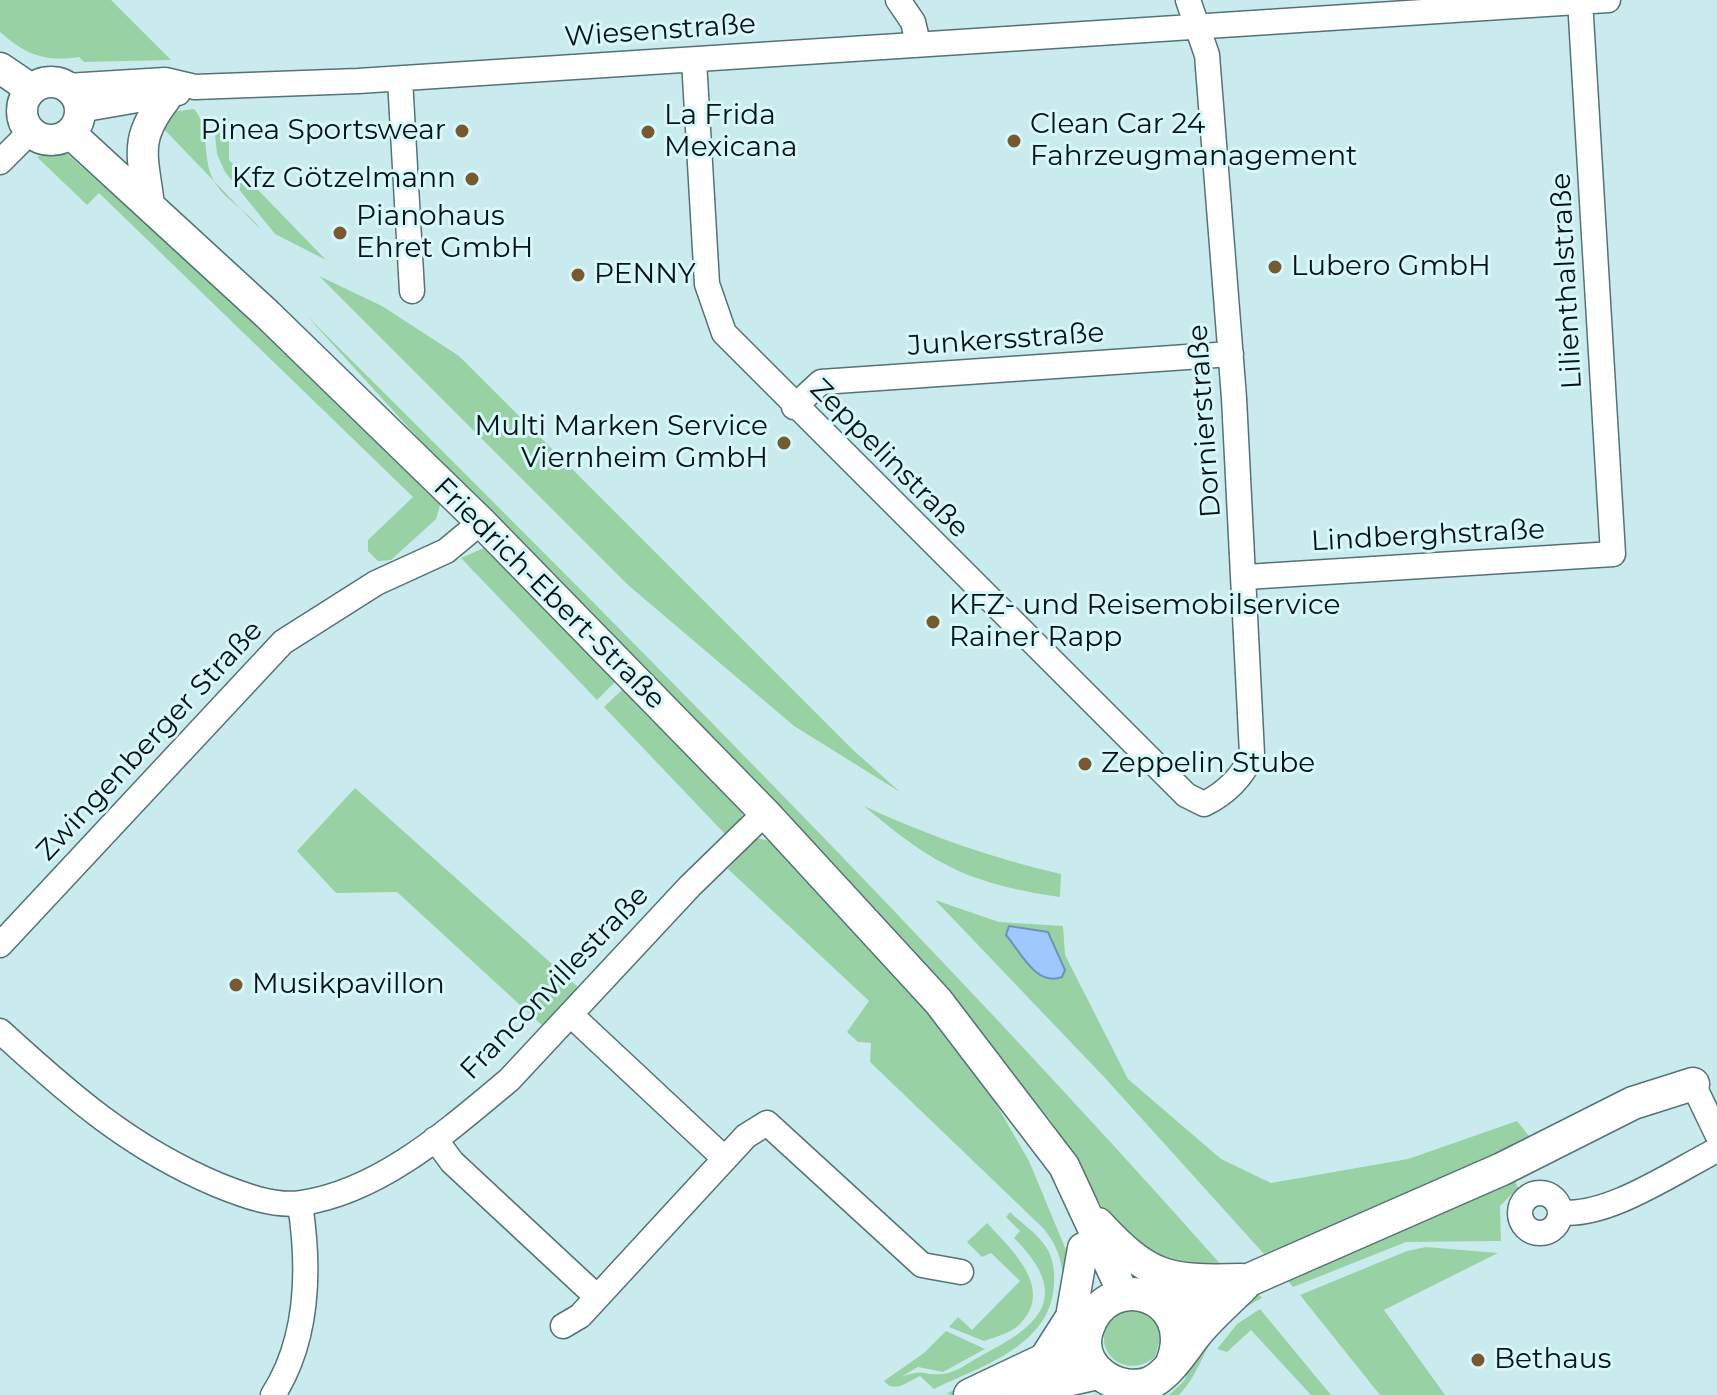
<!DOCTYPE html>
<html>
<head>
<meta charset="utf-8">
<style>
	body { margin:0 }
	canvas { display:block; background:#caebee }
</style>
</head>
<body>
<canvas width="1717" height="1395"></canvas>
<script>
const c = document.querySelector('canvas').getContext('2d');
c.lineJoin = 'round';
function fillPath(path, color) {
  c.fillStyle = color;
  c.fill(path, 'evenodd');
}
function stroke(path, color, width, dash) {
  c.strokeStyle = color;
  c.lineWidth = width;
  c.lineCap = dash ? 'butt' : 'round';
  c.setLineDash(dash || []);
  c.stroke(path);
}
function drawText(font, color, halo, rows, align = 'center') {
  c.font = font + ' Montserrat,sans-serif';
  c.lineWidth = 6;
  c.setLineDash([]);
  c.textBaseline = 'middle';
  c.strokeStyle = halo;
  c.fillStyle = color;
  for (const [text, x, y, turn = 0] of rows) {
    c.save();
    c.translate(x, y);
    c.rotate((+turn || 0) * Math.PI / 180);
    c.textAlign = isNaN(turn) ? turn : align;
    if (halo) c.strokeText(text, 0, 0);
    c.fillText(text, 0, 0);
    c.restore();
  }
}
fillPath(new Path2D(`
	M 0,0 L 111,0 L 171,60 L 84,62 L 79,57 C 45,62 26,55 0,32 Z
	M 194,109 C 211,128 201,158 214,181 C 224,200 250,212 261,230 L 158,123 L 170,112 Z
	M 229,117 L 229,160 L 326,260 L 275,234 L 225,172 L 217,154 L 214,124 L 220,118 Z
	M 53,152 L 66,153 L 295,355 L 437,493 L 440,505 L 436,519 L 391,560 L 378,561 L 368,551 L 368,540 L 413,497 L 99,193 L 87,205 L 37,157 Z
	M 319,276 L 382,306 L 459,356 L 852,749 L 900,792 L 794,726 L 628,585 Z
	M 306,315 C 618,626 931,938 1224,1268 L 1174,1268 L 1113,1225 L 1051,1121 L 942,987 L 440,462 Z
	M 486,547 L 617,680 L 597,700 L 461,558 Z
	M 625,687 L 743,807 L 742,818 L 725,834 L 604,707 Z
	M 355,788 L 580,989 L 544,1027 L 397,892 L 336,893 L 297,851 Z
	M 864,806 C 929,836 991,858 1061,874 L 1060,897 C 970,884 933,865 864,806 Z
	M 755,838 L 772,841 L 922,1002 L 984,1083 L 1029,1161 L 1066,1250 L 1069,1288 L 1047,1341 L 979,1383 L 953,1395 L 946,1394 C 973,1380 1007,1369 1030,1350 C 1067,1319 1075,1265 1043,1228 L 870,1062 L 871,1043 L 858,1042 L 847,1032 L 869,1001 L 728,869 Z
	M 935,900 L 999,922 L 1063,926 L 1065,955 L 1128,1079 L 1221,1159 L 1271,1183 L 1408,1159 L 1517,1121 L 1534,1142 L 1264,1254 L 1105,1078 Z
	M 1514,1178 L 1518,1188 L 1500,1206 L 1501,1241 L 1406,1242 L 1293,1287 L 1288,1281 L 1392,1229 Z
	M 1010,1212 C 1021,1223 1038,1234 1046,1247 C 1053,1257 1055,1272 1054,1283 C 1052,1346 981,1366 934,1389 L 920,1376 C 907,1382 894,1394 884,1381 L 924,1353 L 946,1331 L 985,1349 L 943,1372 L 918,1367 L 901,1377 C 927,1368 921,1376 942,1374 C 955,1374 974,1359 986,1353 C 1047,1322 1068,1292 1014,1238 L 1020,1231 L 1006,1217 Z
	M 987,1223 C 1011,1249 1056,1289 1019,1325 C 1011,1333 995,1337 984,1341 L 949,1327 L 958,1317 L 972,1330 L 1020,1281 L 991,1253 L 982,1257 L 967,1242 Z
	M 1426,1247 L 1498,1253 L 1384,1310 L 1445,1395 L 1380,1395 L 1300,1295 L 1407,1251 Z
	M 1257,1292 L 1262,1298 C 1246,1307 1231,1315 1220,1329 C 1203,1350 1198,1376 1179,1395 L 1169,1395 L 1184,1381 L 1202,1343 Z
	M 1131,1308 L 1150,1314 L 1162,1331 L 1155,1357 C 1116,1388 1076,1329 1131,1308 Z
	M 1260,1309 L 1326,1389 L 1331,1395 L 1311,1395 L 1251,1330 L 1227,1352 L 1217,1349 L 1237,1324 Z`), '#98d2a4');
const water = new Path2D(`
	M 1009,926 L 1048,932 L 1065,970 L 1062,977 C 1036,987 1020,951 1006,935 Z`);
fillPath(water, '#9fc9fe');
stroke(water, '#7192b8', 2);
const minor = new Path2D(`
	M 898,0 L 913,22 L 918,43
	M 694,60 L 707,284 L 724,333 L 1186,795 L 1204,804 C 1225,794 1244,776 1252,754 L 1234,398 L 1207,55 L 1188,0
	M 400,79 L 412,291
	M 67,86 L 165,80 L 195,87 L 358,81 L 1608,0
	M 80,110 L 178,93
	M 0,162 L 30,132
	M 794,407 L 821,382 L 1231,354
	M 1246,577 L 1613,554 L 1580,0
	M 0,945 L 283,642 L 376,583 L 446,551 L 481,522
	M 571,1015 L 725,1159
	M 0,1031 C 70,1095 130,1148 218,1185 C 243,1195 274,1207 301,1203 C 380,1192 450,1129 509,1080 L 690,886 L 765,813
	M 1693,1084 L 1717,1134
	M 435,1139 L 452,1162 L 597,1297
	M1520 1213a20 20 0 1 1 40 0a20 20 0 1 1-40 0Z
	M 1560,1212 C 1606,1219 1675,1171 1717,1150
	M 563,1326 L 580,1316 L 746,1136 L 767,1123 L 922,1265 L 961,1272
	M 273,1395 C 309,1339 310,1269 300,1204`);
const tertiary = new Path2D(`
	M 0,68 L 31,89
	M22 111a29 29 0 1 1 58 0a29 29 0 1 1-58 0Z
	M 70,133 L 267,314 L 481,522 L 765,813 L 938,1001 L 1064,1166 L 1124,1295
	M 149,205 C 143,155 133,140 166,98
	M 1098,1223 C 1149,1278 1167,1281 1241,1279
	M 1041,1364 L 1071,1317 L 1083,1248`);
const secondary = new Path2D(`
	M 1165,1306 L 1186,1303 L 1251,1279 L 1502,1169 L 1633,1103 L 1693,1084
	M 1172,1363 C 1199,1294 1107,1266 1087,1330 C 1076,1367 1117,1395 1150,1383 C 1171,1373 1185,1346 1200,1329 C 1213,1314 1229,1300 1243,1286
	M 970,1395 L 1084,1341
	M 1024,1395 L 1053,1383 L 1098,1373`);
stroke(minor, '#557375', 27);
stroke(tertiary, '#557375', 33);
stroke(secondary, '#557375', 35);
stroke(minor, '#fff', 24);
stroke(tertiary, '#fff', 30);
stroke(secondary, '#fff', 32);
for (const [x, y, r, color] of [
	[462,131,8,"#795a2f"],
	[648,132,8,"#795a2f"],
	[1014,141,8,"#795a2f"],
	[472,179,8,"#795a2f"],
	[340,233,8,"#795a2f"],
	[1275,267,8,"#795a2f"],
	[578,275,8,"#795a2f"],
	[784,443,8,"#795a2f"],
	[933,622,8,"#795a2f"],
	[1085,764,8,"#795a2f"],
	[236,985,8,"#795a2f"],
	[1478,1360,8,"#795a2f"]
]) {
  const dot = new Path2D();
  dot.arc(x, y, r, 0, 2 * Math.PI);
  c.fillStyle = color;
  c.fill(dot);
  stroke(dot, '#d7f8fb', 3);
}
drawText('28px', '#061213', '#d7f8fb', [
	["Wiesenstraße",660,31,-4],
	["Lilienthalstraße",1567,281,-93],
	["Junkersstraße",1006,340,-4],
	["Dornierstraße",1205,421,-94],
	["Zeppelinstraße",889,459,45],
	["Lindberghstraße",1428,536,-3],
	["Friedrich-Ebert-Straße",549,594,45],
	["Zwingenberger Straße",150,741,-47],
	["Franconvillestraße",555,983,-46]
]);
drawText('28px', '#061213', '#d7f8fb', [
	["La Frida",664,116],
	["Mexicana",664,148],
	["Clean Car 24",1030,125],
	["Fahrzeugmanagement",1030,157],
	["Pinea Sportswear",446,131,"right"],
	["Kfz Götzelmann",456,179,"right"],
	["Pianohaus",356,217],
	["Ehret GmbH",356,249],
	["Lubero GmbH",1291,267],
	["PENNY",594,275],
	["Multi Marken Service",768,427,"right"],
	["Viernheim GmbH",768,459,"right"],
	["KFZ- und Reisemobilservice",949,606],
	["Rainer Rapp",949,638],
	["Zeppelin Stube",1101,764],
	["Musikpavillon",252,985],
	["Bethaus",1494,1360]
], 'left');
</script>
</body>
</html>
